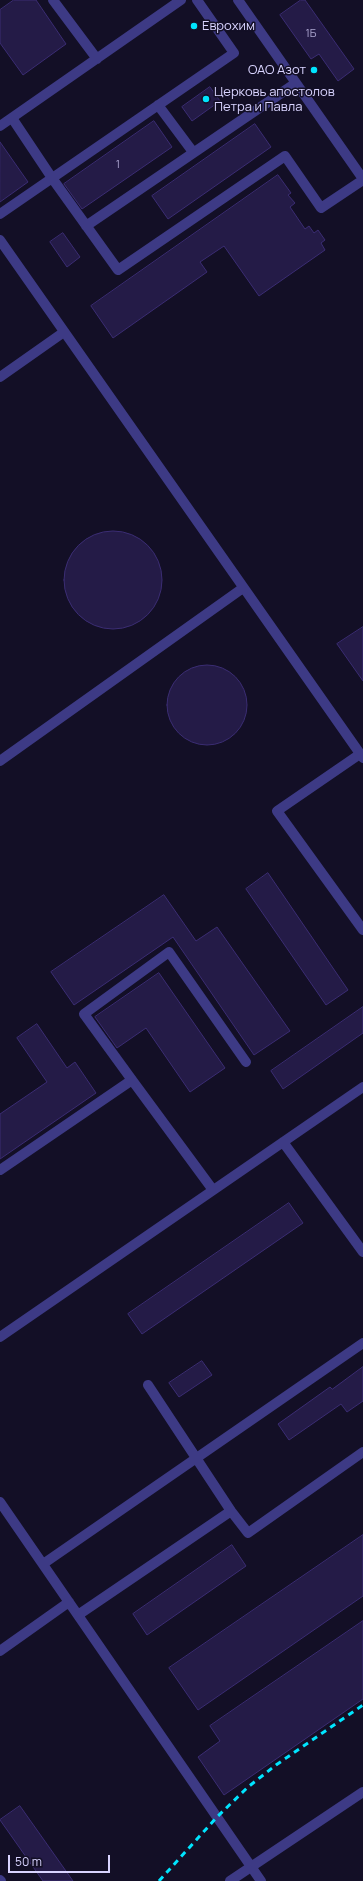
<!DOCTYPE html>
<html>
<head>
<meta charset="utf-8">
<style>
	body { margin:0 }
	#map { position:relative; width:363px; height:1881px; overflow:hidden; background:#130f26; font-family:Manrope,sans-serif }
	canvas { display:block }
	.scale { position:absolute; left:8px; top:1855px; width:102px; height:18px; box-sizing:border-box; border:2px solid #d9d4ff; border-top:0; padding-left:5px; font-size:12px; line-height:14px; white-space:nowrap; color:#d9d4ff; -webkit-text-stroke:3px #130f26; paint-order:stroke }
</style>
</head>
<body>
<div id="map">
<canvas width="363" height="1881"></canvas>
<div class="scale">50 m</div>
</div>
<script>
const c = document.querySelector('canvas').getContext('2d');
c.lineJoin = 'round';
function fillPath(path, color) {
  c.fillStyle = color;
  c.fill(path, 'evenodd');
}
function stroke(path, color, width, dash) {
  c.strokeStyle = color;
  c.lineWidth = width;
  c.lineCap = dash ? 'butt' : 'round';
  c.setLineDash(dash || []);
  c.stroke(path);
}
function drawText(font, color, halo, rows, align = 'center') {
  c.font = font + ' Manrope,sans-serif';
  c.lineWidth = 3;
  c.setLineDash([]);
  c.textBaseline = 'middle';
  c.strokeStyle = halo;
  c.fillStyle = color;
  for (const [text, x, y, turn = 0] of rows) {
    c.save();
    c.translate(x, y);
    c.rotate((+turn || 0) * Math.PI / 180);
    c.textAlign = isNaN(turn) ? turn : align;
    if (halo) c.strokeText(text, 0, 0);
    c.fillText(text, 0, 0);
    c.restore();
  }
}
const building = new Path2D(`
	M 14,0 L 36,0 L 66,44 L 23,75 L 0,43 L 0,10 Z
	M 301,0 L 305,0 L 354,69 L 338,81 L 319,54 L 311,59 L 280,15 Z
	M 210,87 L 220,101 L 192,121 L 182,107 Z
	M 154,121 L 172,147 L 82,209 L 64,184 Z
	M 255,124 L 271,147 L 168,219 L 152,196 Z
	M 0,142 L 28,182 L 0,202 Z
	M 278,175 L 291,193 L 288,195 L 295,203 L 290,207 L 305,229 L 309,226 L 314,233 L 318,230 L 325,240 L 321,243 L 325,250 L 259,296 L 224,246 L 200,262 L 207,272 L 113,338 L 91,306 Z
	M 63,233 L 80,257 L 67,267 L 50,242 Z
	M64 580a49 49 0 1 1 98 0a49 49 0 1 1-98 0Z
	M 363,627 L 363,681 L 337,644 Z
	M167 705a40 40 0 1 1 80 0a40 40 0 1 1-80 0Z
	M 268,873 L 348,990 L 326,1005 L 246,889 Z
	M 164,895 L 196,941 L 217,927 L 290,1031 L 254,1055 L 173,937 L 74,1005 L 51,972 Z
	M 159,973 L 225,1068 L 190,1092 L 146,1028 L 117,1048 L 95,1017 Z
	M 363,1007 L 363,1033 L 283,1089 L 271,1071 Z
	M 37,1024 L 67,1068 L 75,1062 L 96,1093 L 0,1159 L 0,1114 L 47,1082 L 17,1038 Z
	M 289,1203 L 303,1223 L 142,1334 L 128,1314 Z
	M 202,1361 L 212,1375 L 179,1397 L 169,1383 Z
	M 363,1367 L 363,1401 L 347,1412 L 341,1404 L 289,1440 L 278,1424 L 330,1387 L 332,1389 Z
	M 363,1535 L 363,1596 L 198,1710 L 169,1668 Z
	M 232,1545 L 246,1566 L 147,1635 L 133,1614 Z
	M 363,1621 L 363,1699 L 224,1795 L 198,1757 L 220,1741 L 210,1726 Z
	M 20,1806 L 73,1881 L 43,1881 L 0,1820 Z`);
fillPath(building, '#241b47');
stroke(building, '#3b2d73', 1);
stroke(new Path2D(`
	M 53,0 L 97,59
	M 238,0 L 363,179
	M 158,105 L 193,152
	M 12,118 L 52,178 L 118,270 L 285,156 L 321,208 L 363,180
	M 0,126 L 181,0
	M 0,214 L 234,53 L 197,0
	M 86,226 L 296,83
	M 0,240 L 363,758
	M 0,377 L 64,332
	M 360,754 L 277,811 L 363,930
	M 0,761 L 243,588
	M 132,1080 L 84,1014 L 169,952 L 246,1062
	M 283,1142 L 363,1252
	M 0,1170 L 132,1080 L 213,1190
	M 0,1337 L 363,1087
	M 148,1385 L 231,1511 L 248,1533 L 363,1452
	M 0,1502 L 261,1881
	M 43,1564 L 363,1343
	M 78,1615 L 231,1511
	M 0,1651 L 69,1602
	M 0,1880 L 1,1881
	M 230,1881 L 363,1792`), '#3d3a85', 10);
stroke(new Path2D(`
	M 159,1881 L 217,1817 L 248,1787 L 276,1765 L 363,1705`), '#00e5ff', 3, [6, 5]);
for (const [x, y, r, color] of [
	[194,26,4,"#00e5ff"],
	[314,70,4,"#00e5ff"],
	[206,99,4,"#00e5ff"]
]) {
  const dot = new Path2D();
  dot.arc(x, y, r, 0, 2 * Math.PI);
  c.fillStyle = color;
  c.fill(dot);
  stroke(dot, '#130f26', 1.5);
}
drawText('11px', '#aca6d1', null, [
	["1Б",311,34],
	["1",118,165]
]);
drawText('13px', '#d9d4ff', '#130f26', [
	["Еврохим",202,26],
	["ОАО Азот",306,70,"right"],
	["Церковь апостолов",214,92],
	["Петра и Павла",214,107]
], 'left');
</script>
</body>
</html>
